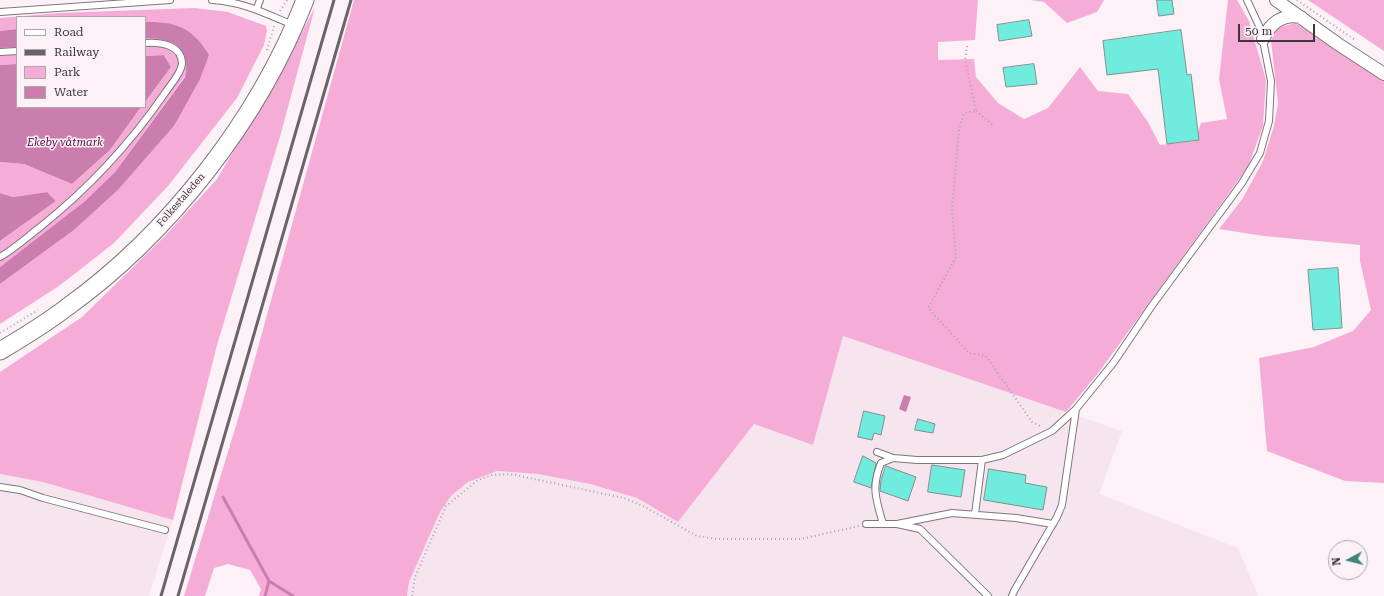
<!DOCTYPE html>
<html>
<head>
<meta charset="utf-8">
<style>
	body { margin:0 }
	#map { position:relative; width:1384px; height:596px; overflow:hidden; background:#fcf1f7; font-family:"Roboto Serif",serif }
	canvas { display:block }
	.legend { position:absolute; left:16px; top:16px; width:130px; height:92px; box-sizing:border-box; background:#fcf1f7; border:1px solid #afa7ab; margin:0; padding:5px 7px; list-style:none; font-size:12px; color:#3b373a }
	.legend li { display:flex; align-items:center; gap:8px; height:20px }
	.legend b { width:20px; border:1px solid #afa7ab }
	.north { position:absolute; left:1328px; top:540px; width:40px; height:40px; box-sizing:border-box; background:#fcf1f7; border:1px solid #afa7ab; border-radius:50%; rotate:263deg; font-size:11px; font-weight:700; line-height:16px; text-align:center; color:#3b373a }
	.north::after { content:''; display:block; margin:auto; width:14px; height:18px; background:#3d837b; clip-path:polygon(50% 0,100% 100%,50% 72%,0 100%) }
	.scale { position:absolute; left:1238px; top:24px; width:77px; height:18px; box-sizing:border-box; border:2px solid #3b373a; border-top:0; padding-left:5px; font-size:12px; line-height:14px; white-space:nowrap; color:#3b373a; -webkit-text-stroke:3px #fcf1f7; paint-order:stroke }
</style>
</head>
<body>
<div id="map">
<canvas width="1384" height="596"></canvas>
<ul class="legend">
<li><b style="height:5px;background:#fff"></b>Road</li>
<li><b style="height:5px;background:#6a6468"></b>Railway</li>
<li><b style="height:11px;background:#f5add8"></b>Park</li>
<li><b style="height:11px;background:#cb7eae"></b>Water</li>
</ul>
<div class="north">N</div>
<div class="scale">50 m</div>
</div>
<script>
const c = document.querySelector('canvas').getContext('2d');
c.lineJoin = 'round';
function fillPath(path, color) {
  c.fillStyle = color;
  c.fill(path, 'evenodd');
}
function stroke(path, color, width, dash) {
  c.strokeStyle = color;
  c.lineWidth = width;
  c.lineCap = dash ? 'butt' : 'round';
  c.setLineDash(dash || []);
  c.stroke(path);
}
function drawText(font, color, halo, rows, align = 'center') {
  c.font = font + ' "Roboto Serif",serif';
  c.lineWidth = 3;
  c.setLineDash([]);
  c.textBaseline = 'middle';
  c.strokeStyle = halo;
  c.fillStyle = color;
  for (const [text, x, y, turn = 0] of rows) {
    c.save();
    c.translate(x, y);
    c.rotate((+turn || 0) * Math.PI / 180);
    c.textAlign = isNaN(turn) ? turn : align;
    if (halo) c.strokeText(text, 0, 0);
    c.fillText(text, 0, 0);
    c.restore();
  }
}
fillPath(new Path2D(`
	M 843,336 L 1122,431 L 1099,494 L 1238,548 L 1258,596 L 407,596 L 409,582 L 440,512 L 451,496 L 470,480 L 497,471 L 538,474 L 590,484 L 637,498 L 678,522 L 754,424 L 813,445 Z
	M 0,474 L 43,482 L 173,520 L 149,596 L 0,596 Z`), '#f6e4ee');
fillPath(new Path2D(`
	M 354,0 L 978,0 L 975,40 L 938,42 L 938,60 L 974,59 L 976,77 L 998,103 L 1024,119 L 1048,108 L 1080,67 L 1098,91 L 1128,94 L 1148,122 L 1160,145 L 1195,141 L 1201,123 L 1227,119 L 1219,79 L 1228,0 L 1237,0 L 1249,21 L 1266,80 L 1263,126 L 1248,167 L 1099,372 L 1066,412 L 843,336 L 813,445 L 754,424 L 678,522 L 637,498 L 590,484 L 538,474 L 497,471 L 468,482 L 451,496 L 440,512 L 409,582 L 407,596 L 259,596 L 261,589 L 250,570 L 228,564 L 214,568 L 205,596 L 184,596 L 241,409 Z
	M 1030,0 L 1104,0 L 1097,12 L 1067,23 L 1044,2 Z
	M 1308,0 L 1384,0 L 1384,51 Z
	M 315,7 L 281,133 L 217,345 L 173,520 L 43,482 L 0,474 L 0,372 L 82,317 L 165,236 L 217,179 L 292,52 Z
	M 195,8 L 228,12 L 266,26 L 267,31 L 264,45 L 237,98 L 168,186 L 114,243 L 59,286 L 0,324 L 0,284 L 74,230 L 118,190 L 174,126 L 209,55 L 158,22 L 145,22 L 145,17 L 17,17 L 17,29 L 0,31 L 0,18 L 59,13 Z
	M 1295,23 C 1326,40 1352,64 1384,80 L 1384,483 L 1345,481 L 1267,451 L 1259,358 L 1314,347 L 1353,331 L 1371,310 L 1360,261 L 1360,245 L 1264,236 L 1219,229 L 1243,198 L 1263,161 L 1274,126 L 1278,103 L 1271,40 L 1278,28 Z
	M 157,37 C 179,43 191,53 185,76 L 115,172 L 85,201 L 0,267 L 0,241 L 56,201 L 47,192 L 13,197 L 0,193 L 0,162 L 24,164 L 72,184 L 110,150 L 141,107 L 145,107 L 145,102 L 171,67 L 164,55 L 145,56 L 145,38 Z
	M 17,47 L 17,64 L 0,65 L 0,48 Z`), '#f5add8');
fillPath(new Path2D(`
	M 145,22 C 176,21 193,28 209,55 L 200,79 L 174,126 L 118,190 L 74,230 L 0,284 L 0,267 L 85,201 L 115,172 L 185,77 C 192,48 171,37 145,38 Z
	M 17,29 L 17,47 L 0,48 L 0,31 Z
	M 164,55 L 171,67 L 145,102 L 145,56 Z
	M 17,64 L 17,107 L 141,107 L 110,150 L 72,184 L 24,164 L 0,162 L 0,65 Z
	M 47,192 L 56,201 L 0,241 L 0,193 L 13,197 Z
	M 904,395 L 911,397 L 906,412 L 899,409 Z`), '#cb7eae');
stroke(new Path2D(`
	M 223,497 L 269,581 L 265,596
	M 269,581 L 293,596`), '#cb7eae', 3);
const building = new Path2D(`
	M 1157,0 L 1172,0 L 1174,14 L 1159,16 Z
	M 1029,20 L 1032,36 L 999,41 L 997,25 Z
	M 1181,30 L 1187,75 L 1191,74 L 1199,140 L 1167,144 L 1158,69 L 1107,75 L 1103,41 Z
	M 1034,64 L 1037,84 L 1006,87 L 1003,68 Z
	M 1338,268 L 1342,328 L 1313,330 L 1308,270 Z
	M 864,411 L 885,416 L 881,435 L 874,433 L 872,440 L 858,437 Z
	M 918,419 L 935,424 L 933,433 L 915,430 Z
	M 863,456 L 876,463 L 871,488 L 854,482 Z
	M 932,465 L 965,470 L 961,497 L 928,492 Z
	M 886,466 L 916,477 L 908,501 L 880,491 L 881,480 Z
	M 989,469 L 1026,475 L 1025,483 L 1047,487 L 1043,510 L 984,500 Z`);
fillPath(building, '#6fecde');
stroke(building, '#84908e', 1);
const lane = new Path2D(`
	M 212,0 C 244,2 264,13 293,25
	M 257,8 L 260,0
	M 0,12 L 170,0
	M 0,52 L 17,51
	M 0,257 C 14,249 26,238 39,228 C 88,189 130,144 165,93 C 170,85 181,74 182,64 C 182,44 159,42 145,43
	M 877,452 L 893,458 L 917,460 L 982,460 L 1003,455 L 1052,431 L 1076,409
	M 0,487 L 20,490 L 43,498 L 165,530
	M 975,514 L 982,460
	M 866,524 L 897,524 L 920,529 L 988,596
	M 883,524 C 876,499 871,488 881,463 L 893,458
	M 897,524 L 952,513 L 1016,518 L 1053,524
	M 1012,596 L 1014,591 L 1057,517 L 1062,505 L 1076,409 L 1114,362 L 1151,307 L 1242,183 L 1260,153 L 1269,121 L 1271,81 L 1261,30 L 1247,0`);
const street = new Path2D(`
	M 1276,0 L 1338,44 L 1384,74
	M 1263,39 C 1270,24 1282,13 1301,17`);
const secondary = new Path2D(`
	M 0,351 C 22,338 45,324 66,308 C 169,234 259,119 305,0`);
stroke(lane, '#7f767b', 8);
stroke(street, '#7f767b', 14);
stroke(secondary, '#7f767b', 19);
stroke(new Path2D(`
	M 1297,0 L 1355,40
	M 280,11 L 287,0
	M 967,46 L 965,59 L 976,111 L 964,113 L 959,130 L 952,209 L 956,257 L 928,308 L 969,353 L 986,356 L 1032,422 L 1042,427
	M 267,50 L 274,26
	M 976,111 L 994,126
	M 0,333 L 38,310
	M 412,596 L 415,577 L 446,506 L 478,480 L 492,475 L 510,474 L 624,498 L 645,507 L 697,536 L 717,539 L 801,539 L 859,526`), '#ada5aa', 2, [1, 3]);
stroke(lane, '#fff', 6);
stroke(street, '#fff', 12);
stroke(secondary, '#fff', 17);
stroke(new Path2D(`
	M 161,596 L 334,0
	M 178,596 L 351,0`), '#6a6468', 3);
drawText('10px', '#3b373a', '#fcf1f7', [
	["Folkestaleden",181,200,-49]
]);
drawText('italic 11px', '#510b3d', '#fcf1f7', [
	["Ekeby våtmark",65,143]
]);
</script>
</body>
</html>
